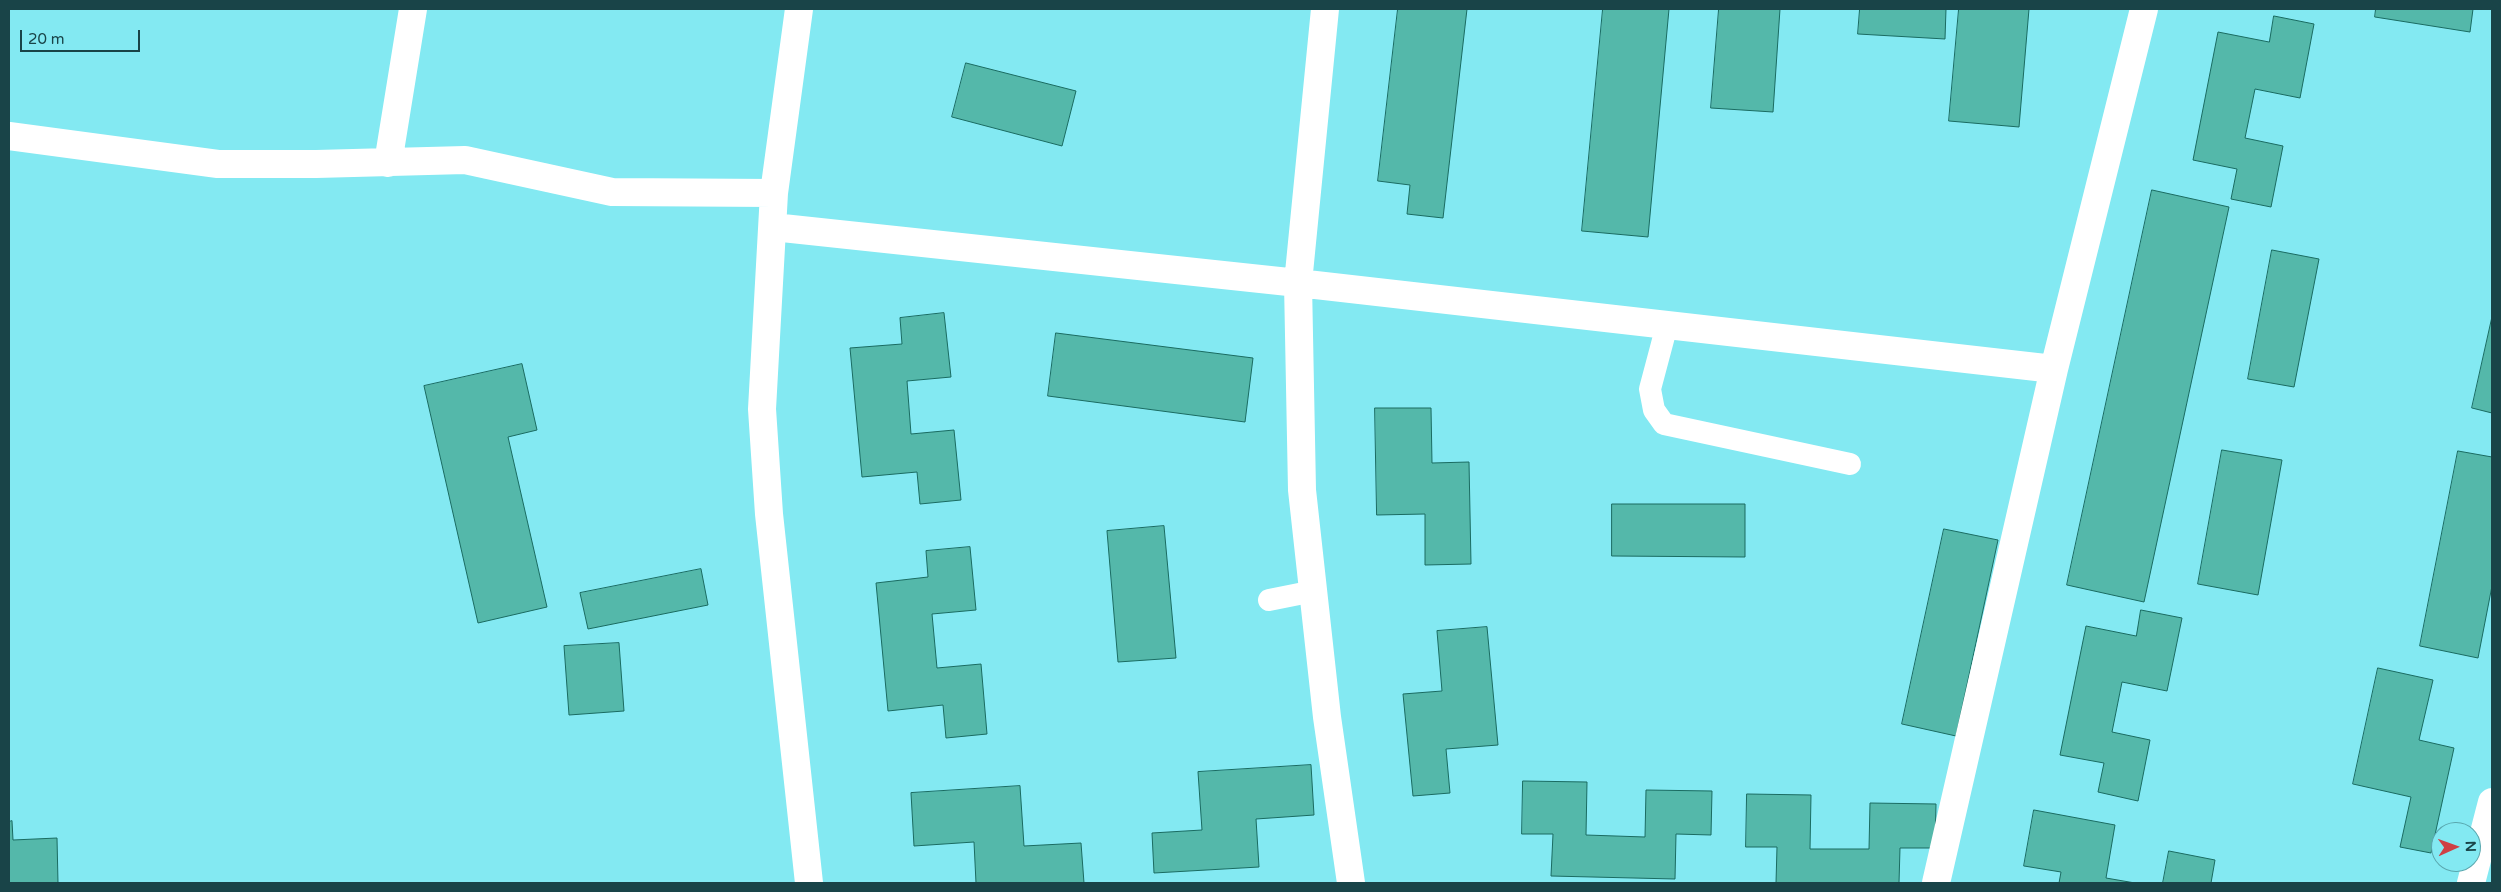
<!DOCTYPE html>
<html>
<head>
<meta charset="utf-8">
<style>
	body { margin:0 }
	#map { position:relative; width:2501px; height:892px; overflow:hidden; background:#83e9f2; font-family:"Varela Round",sans-serif }
	canvas { display:block }
	.frame { position:absolute; inset:0; border:10px solid #194448; pointer-events:none }
	.north { position:absolute; left:2431px; top:822px; width:50px; height:50px; box-sizing:border-box; background:#83e9f2; border:1px solid #59a7ae; border-radius:50%; rotate:88deg; font-size:14px; font-weight:700; line-height:20px; text-align:center; color:#194448 }
	.north::after { content:''; display:block; margin:auto; width:18px; height:22px; background:#cf4044; clip-path:polygon(50% 0,100% 100%,50% 72%,0 100%) }
	.scale { position:absolute; left:20px; top:30px; width:120px; height:22px; box-sizing:border-box; border:2px solid #194448; border-top:0; padding-left:6px; font-size:15px; line-height:18px; white-space:nowrap; color:#194448; -webkit-text-stroke:4px #83e9f2; paint-order:stroke }
</style>
</head>
<body>
<div id="map">
<canvas width="2501" height="892"></canvas>
<div class="frame"></div>
<div class="north">N</div>
<div class="scale">20 m</div>
</div>
<script>
const c = document.querySelector('canvas').getContext('2d');
c.lineJoin = 'round';
function fillPath(path, color) {
  c.fillStyle = color;
  c.fill(path, 'evenodd');
}
function stroke(path, color, width, dash) {
  c.strokeStyle = color;
  c.lineWidth = width;
  c.lineCap = dash ? 'butt' : 'round';
  c.setLineDash(dash || []);
  c.stroke(path);
}
const building = new Path2D(`
	M 1398,9 L 1467,9 L 1443,218 L 1407,214 L 1410,185 L 1378,181 Z
	M 1603,9 L 1669,9 L 1648,237 L 1582,231 Z
	M 1719,9 L 1780,9 L 1773,112 L 1711,108 Z
	M 1860,9 L 1946,9 L 1945,39 L 1858,34 Z
	M 1959,9 L 2029,9 L 2019,127 L 1949,121 Z
	M 2376,9 L 2473,9 L 2470,32 L 2375,17 Z
	M 2274,16 L 2314,24 L 2300,98 L 2255,89 L 2245,138 L 2283,146 L 2271,207 L 2231,199 L 2237,169 L 2193,160 L 2218,32 L 2269,42 Z
	M 966,63 L 1076,91 L 1062,146 L 952,117 Z
	M 2152,190 L 2229,207 L 2144,602 L 2067,585 Z
	M 2272,250 L 2319,259 L 2294,387 L 2248,379 Z
	M 944,313 L 951,377 L 907,381 L 911,434 L 954,430 L 961,500 L 920,504 L 917,472 L 862,477 L 850,348 L 902,344 L 900,318 Z
	M 2492,317 L 2492,413 L 2472,408 Z
	M 1056,333 L 1253,358 L 1245,422 L 1048,396 Z
	M 522,364 L 537,430 L 508,437 L 547,607 L 478,623 L 424,386 Z
	M 1375,408 L 1431,408 L 1432,463 L 1469,462 L 1471,564 L 1425,565 L 1425,514 L 1377,515 Z
	M 2222,450 L 2282,460 L 2258,595 L 2198,584 Z
	M 2458,451 L 2492,457 L 2492,586 L 2478,658 L 2420,646 Z
	M 1612,504 L 1745,504 L 1745,557 L 1612,556 Z
	M 1164,526 L 1176,658 L 1118,662 L 1107,531 Z
	M 1944,529 L 1998,540 L 1956,736 L 1902,724 Z
	M 970,547 L 976,610 L 932,614 L 937,668 L 981,664 L 987,734 L 946,738 L 943,705 L 888,711 L 876,583 L 928,577 L 926,551 Z
	M 701,569 L 708,605 L 588,629 L 580,593 Z
	M 2141,610 L 2182,618 L 2167,691 L 2122,682 L 2112,732 L 2150,740 L 2138,801 L 2098,792 L 2104,763 L 2060,755 L 2086,626 L 2136,636 Z
	M 1487,627 L 1498,745 L 1446,749 L 1450,793 L 1413,796 L 1403,694 L 1442,691 L 1437,631 Z
	M 619,643 L 624,711 L 569,715 L 564,646 Z
	M 2378,668 L 2433,680 L 2419,740 L 2454,748 L 2431,853 L 2400,847 L 2411,797 L 2353,784 Z
	M 1311,765 L 1314,815 L 1256,819 L 1259,867 L 1154,873 L 1152,833 L 1202,830 L 1198,772 Z
	M 1523,781 L 1587,782 L 1586,835 L 1645,837 L 1646,790 L 1712,791 L 1711,835 L 1676,834 L 1675,879 L 1551,876 L 1553,834 L 1522,834 Z
	M 1020,786 L 1024,846 L 1081,843 L 1084,883 L 976,883 L 974,842 L 914,846 L 911,793 Z
	M 1747,794 L 1811,795 L 1810,849 L 1869,849 L 1870,803 L 1936,804 L 1935,848 L 1900,848 L 1899,883 L 1776,883 L 1777,847 L 1746,847 Z
	M 2034,810 L 2115,825 L 2106,878 L 2135,883 L 2059,883 L 2061,872 L 2024,866 Z
	M 12,821 L 13,840 L 57,838 L 58,883 L 9,883 L 9,822 Z
	M 2169,851 L 2215,860 L 2211,883 L 2163,883 Z`);
fillPath(building, '#54b8aa');
stroke(building, '#1a6b61', 1);
stroke(new Path2D(`
	M 1667,325 L 1650,389 L 1654,410 L 1664,424 L 1850,464
	M 1269,600 L 1314,591`), '#fff', 22);
stroke(new Path2D(`
	M 799,9 L 774,193 L 762,409 L 769,514 L 809,883
	M 1325,9 L 1298,283 L 1302,490 L 1327,717 L 1351,883
	M 9,136 L 218,164 L 316,164 L 465,160 L 612,192 L 774,193
	M 388,163 L 413,9
	M 773,227 L 1298,283 L 2054,369
	M 1936,883 L 2054,369 L 2144,9
	M 2471,883 L 2492,802`), '#fff', 28);
</script>
</body>
</html>
